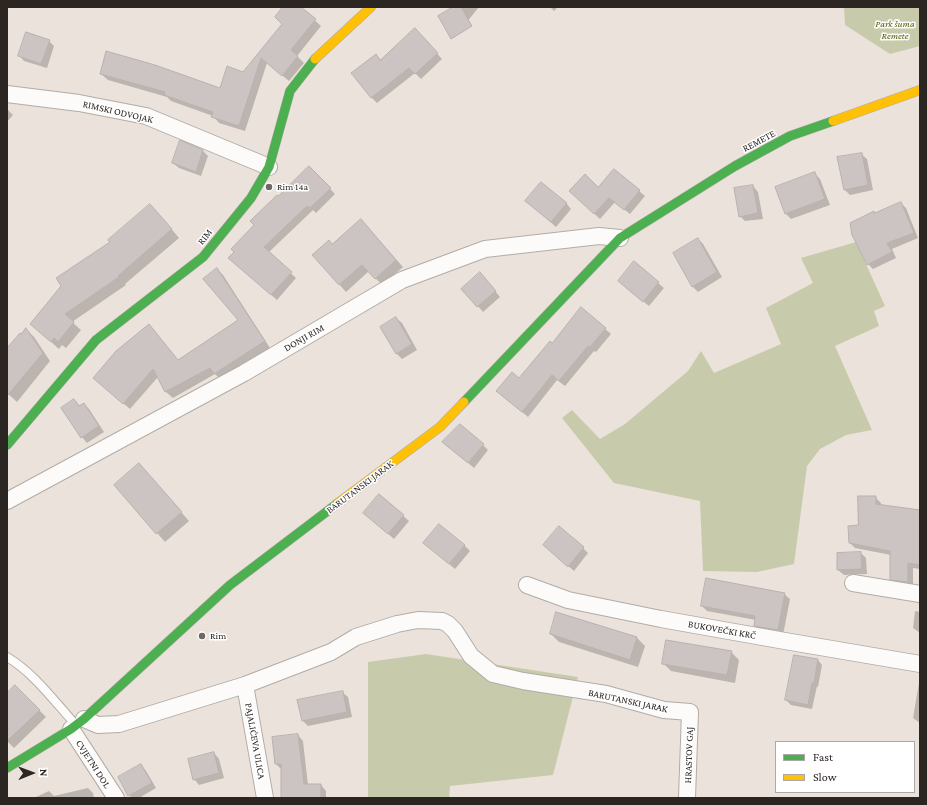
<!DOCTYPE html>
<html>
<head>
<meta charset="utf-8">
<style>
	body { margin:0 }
	#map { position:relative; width:927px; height:805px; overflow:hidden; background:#ebe2db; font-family:"Crimson Pro",serif }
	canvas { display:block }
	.frame { position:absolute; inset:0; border:8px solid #2c2622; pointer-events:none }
	.legend { position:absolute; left:775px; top:741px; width:140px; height:52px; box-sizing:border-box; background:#fff; border:1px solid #aba8a7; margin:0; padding:5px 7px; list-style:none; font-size:12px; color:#2c2622 }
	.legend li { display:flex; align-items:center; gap:8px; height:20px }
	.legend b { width:20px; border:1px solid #aba8a7 }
	.north { position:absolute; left:12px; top:753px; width:40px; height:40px; -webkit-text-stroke:3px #fff; paint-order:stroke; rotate:89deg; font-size:11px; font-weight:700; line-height:16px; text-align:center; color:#2c2622 }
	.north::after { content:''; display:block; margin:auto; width:14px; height:18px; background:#2c2622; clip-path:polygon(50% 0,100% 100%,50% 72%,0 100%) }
</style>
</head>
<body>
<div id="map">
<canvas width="927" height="805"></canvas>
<div class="frame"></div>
<ul class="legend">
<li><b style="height:5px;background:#4caf50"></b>Fast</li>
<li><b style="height:5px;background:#ffc107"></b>Slow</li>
</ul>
<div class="north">N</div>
</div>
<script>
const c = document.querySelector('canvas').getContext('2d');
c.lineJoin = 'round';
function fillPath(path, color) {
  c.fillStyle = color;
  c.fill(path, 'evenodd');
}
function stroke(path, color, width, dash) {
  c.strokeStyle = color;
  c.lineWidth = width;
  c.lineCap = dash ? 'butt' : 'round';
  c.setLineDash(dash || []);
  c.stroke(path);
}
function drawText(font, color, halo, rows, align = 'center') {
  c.font = font + ' "Crimson Pro",serif';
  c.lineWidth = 3;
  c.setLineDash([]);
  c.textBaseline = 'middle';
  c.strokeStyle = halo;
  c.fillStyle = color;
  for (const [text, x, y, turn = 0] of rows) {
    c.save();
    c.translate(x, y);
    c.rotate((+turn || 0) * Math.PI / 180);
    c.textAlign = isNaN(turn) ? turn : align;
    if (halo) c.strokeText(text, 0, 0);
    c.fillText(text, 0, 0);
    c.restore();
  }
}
fillPath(new Path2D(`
	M 844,7 L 920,7 L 920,46 L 890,54 L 845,25 Z
	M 856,242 L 885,306 L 874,311 L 879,326 L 835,346 L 872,430 L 846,435 L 820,449 L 807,466 L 794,564 L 757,572 L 703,571 L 700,501 L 614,483 L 562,418 L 572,410 L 600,439 L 625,424 L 688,371 L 701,351 L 714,373 L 781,344 L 766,308 L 813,283 L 801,258 Z
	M 426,654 L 578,677 L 553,775 L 450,786 L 449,798 L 368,798 L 368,662 Z`), '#c8cbab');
fillPath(new Path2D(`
	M 285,7 L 300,7 L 321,26 L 297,56 L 304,63 L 289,81 L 267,63 L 245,131 L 219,123 L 213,116 L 171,101 L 167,97 L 108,80 L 101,74 L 221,90 L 243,73 L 283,24 Z
	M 455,7 L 479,7 L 454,38 L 449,33 Z
	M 550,7 L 558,7 L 554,11 Z
	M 420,35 L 442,59 L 421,79 L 415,73 L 377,103 L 371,97 L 376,55 L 381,60 Z
	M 49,41 L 54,46 L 47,68 L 24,61 L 19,55 Z
	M 7,109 L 13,115 L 7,122 Z
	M 181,142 L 203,151 L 208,156 L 201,176 L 179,168 L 173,163 Z
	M 861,154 L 867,159 L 873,190 L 850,195 L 844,189 Z
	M 309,167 L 335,194 L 316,213 L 313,210 L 268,253 L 296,278 L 277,300 L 235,263 L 255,225 L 278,198 Z
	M 614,170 L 645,196 L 630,214 L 615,202 L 600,219 L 570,191 L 598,189 Z
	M 814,173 L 820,179 L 830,205 L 791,219 L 786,214 L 776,188 Z
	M 753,186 L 758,192 L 763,219 L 745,221 L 740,216 Z
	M 566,203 L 571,209 L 556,227 L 532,206 Z
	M 901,203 L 906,208 L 918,238 L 892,249 L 896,258 L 873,269 L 868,264 L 875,214 Z
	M 158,213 L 179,238 L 125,284 L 126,285 L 72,322 L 81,330 L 66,348 L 62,345 L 59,349 L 31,324 Z
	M 368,228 L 403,267 L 382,285 L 369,271 L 346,292 L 313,255 Z
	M 698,239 L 703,244 L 722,277 L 698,292 L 693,287 L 675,254 Z
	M 634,263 L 664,288 L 649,306 L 624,286 Z
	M 217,269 L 223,275 L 270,348 L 221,380 L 215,374 L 173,398 L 166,392 L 158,377 L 130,409 L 101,384 L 149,326 L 178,360 L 240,320 Z
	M 485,279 L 500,297 L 483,312 L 463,289 Z
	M 581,308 L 611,334 L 596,352 L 594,351 L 565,386 L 557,380 L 528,417 L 503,396 L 552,344 Z
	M 396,318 L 402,323 L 417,350 L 402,359 L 396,353 Z
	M 26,329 L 34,337 L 50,361 L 17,402 L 7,393 L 7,350 Z
	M 74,400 L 80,406 L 84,404 L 89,409 L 104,432 L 87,443 L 82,437 Z
	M 483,445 L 488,450 L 474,468 L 449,447 Z
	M 139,464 L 189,521 L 165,542 L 115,485 Z
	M 379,495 L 409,521 L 394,539 L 364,513 Z
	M 875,497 L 881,503 L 881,505 L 920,515 L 920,569 L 913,568 L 913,587 L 897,585 L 891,579 L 891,555 L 855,548 L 850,543 Z
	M 464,545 L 470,551 L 455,569 L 430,548 Z
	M 544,545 L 583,548 L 588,553 L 574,571 Z
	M 861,553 L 866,558 L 867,574 L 844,575 L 838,570 Z
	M 784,594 L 790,599 L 783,635 L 760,631 L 755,625 L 756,620 L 707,611 L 702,606 Z
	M 915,611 L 920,612 L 920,633 L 913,628 Z
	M 557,613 L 637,638 L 645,646 L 638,667 L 559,642 L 551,634 Z
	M 731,652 L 739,660 L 735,683 L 671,671 L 663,663 Z
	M 795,656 L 818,660 L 822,665 L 818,687 L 817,686 L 812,709 L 791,705 L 786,700 Z
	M 920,677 L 920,723 L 913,718 Z
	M 15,686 L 46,717 L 14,748 L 7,741 L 7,694 Z
	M 342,692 L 348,697 L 352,717 L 308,726 L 303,721 L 299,701 Z
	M 298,735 L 303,741 L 308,785 L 321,785 L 326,791 L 326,798 L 282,798 L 281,769 L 276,764 Z
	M 214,753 L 219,759 L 224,778 L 199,785 L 194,779 Z
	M 141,765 L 146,771 L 156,788 L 139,798 L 132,798 L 129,795 Z
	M 88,788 L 93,793 L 94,798 L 34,798 L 49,791 L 54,796 Z`), '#0003');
const building = new Path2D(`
	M 283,7 L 301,7 L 316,19 L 291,50 L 298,56 L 282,76 L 261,58 L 239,126 L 211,117 L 213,112 L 164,95 L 165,92 L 100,74 L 106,51 L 155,65 L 220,88 L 227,66 L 243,72 L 282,24 L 275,17 Z
	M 453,7 L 461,7 L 472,26 L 451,39 L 438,16 Z
	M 415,28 L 438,53 L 415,74 L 409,68 L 371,98 L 351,73 L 376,54 L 380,60 Z
	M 26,32 L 50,40 L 41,64 L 18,56 Z
	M 180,140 L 203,150 L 196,172 L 172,163 Z
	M 862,153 L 868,185 L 844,190 L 837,157 Z
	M 309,166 L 331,188 L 310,208 L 307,206 L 264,247 L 292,272 L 271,295 L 228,258 L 234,252 L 231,249 L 254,225 L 250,221 L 277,195 L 278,196 Z
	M 614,169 L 640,190 L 624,210 L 609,198 L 594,214 L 569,191 L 585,174 L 598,187 Z
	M 815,172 L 825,199 L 785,214 L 775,187 Z
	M 541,182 L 567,203 L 551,222 L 525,201 Z
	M 753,185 L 758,213 L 739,217 L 734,188 Z
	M 901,202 L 914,233 L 887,243 L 892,252 L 867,265 L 852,235 L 850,223 L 874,211 L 874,213 Z
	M 150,204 L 172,229 L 118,276 L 119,277 L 65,314 L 74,322 L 58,342 L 54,338 L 51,342 L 30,324 L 61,286 L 56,278 L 110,242 L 108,240 Z
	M 361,219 L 396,260 L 375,279 L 362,265 L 339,285 L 312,255 L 329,240 L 332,244 Z
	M 698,238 L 717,272 L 692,287 L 673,253 Z
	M 634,261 L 659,282 L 643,302 L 618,281 Z
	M 217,268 L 265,341 L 214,374 L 210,368 L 165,392 L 153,369 L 123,404 L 93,378 L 116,351 L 149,324 L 178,360 L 238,320 L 203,279 Z
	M 480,272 L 496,291 L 477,307 L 461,289 Z
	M 581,307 L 606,328 L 590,347 L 588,346 L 559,381 L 552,375 L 522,412 L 496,391 L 512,372 L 519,378 L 550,341 L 552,343 Z
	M 396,317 L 412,344 L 396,354 L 380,327 Z
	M 26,328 L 43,353 L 7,396 L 7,348 L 20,333 L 21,334 Z
	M 74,399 L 79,406 L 84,403 L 99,426 L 81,438 L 61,408 Z
	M 460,424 L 484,444 L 468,463 L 442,442 Z
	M 139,463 L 182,512 L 156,534 L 114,485 Z
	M 379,494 L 404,515 L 388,534 L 363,513 Z
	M 858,496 L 876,496 L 876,504 L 920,510 L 920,565 L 908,563 L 908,582 L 890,580 L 890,551 L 849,543 L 848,526 L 858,525 Z
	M 439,524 L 465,545 L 449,564 L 423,543 Z
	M 559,526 L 584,547 L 568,567 L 543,545 Z
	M 861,552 L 862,569 L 837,570 L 837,553 Z
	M 706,578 L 785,593 L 778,630 L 754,626 L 755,616 L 701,606 Z
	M 556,612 L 637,637 L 630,660 L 550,634 Z
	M 666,640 L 732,651 L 727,675 L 662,664 Z
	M 794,655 L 818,659 L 814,683 L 812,683 L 808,705 L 785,700 Z
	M 15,685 L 40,710 L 7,741 L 7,693 Z
	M 343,691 L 347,712 L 302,721 L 297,700 Z
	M 298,734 L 304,784 L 321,784 L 321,798 L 281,798 L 281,764 L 275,764 L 272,737 Z
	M 214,752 L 219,773 L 193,780 L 188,759 Z
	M 141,764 L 152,783 L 128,796 L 118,777 Z`);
fillPath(building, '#cbc4c3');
stroke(building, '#b8b1b0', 1);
const lane = new Path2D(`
	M 7,657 C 34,673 54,701 76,725`);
const street = new Path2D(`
	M 7,94 L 79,103 L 146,116 L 269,167
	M 7,501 L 244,373 L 402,280 L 485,249 L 599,236 L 620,238
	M 853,583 L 920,594
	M 527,585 L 568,600 L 661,619 L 785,641 L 920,664
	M 245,685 L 265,798
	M 84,719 L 98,725 L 119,724 L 245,685 L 331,652 L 356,637 L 397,624 L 418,620 L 442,621 L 448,624 L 455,631 L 471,656 L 493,674 L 523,681 L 606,694 L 664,710 L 690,712 L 687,798
	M 71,729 L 116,798`);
const fast = new Path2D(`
	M 464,402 L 620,238 L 735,166 L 790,136 L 833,121
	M 7,445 L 96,340 L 203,257 L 251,198 L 269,167 L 290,91 L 315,59
	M 7,768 L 71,729 L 84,719 L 230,585 L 338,503`);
const slow = new Path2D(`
	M 315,59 L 371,7
	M 833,121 L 920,90
	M 338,503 L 440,427 L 464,402`);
stroke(lane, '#b2aca6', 10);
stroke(street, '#b2aca6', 18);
stroke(fast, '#b2aca6', 10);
stroke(slow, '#b2aca6', 10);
stroke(lane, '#fcfbfa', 8);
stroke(street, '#fcfbfa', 16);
stroke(fast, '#4caf50', 9);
stroke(slow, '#ffc107', 9);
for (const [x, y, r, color] of [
	[269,187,4,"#6f6863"],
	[202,636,4,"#6f6863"]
]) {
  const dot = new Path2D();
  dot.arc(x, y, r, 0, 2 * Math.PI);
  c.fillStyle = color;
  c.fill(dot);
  stroke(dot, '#fff', 1.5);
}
drawText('italic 10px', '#515d08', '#fff', [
	["Park šuma",895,24],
	["Remete",895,36]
]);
drawText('10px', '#2c2622', '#fff', [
	["RIMSKI ODVOJAK",118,112,13],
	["REMETE",759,141,-28],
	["RIM",205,237,-52],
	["DONJI RIM",304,338,-30],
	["BARUTANSKI JARAK",360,487,-37],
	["BUKOVEČKI KRČ",722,630,10],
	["BARUTANSKI JARAK",628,701,12],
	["PAJALIĆEVA ULICA",255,741,80],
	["HRASTOV GAJ",689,755,-88],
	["CVJETNI DOL",93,764,57]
]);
drawText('10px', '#2c2622', '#fff', [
	["Rim 14a",277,187],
	["Rim",210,636]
], 'left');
</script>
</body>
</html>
